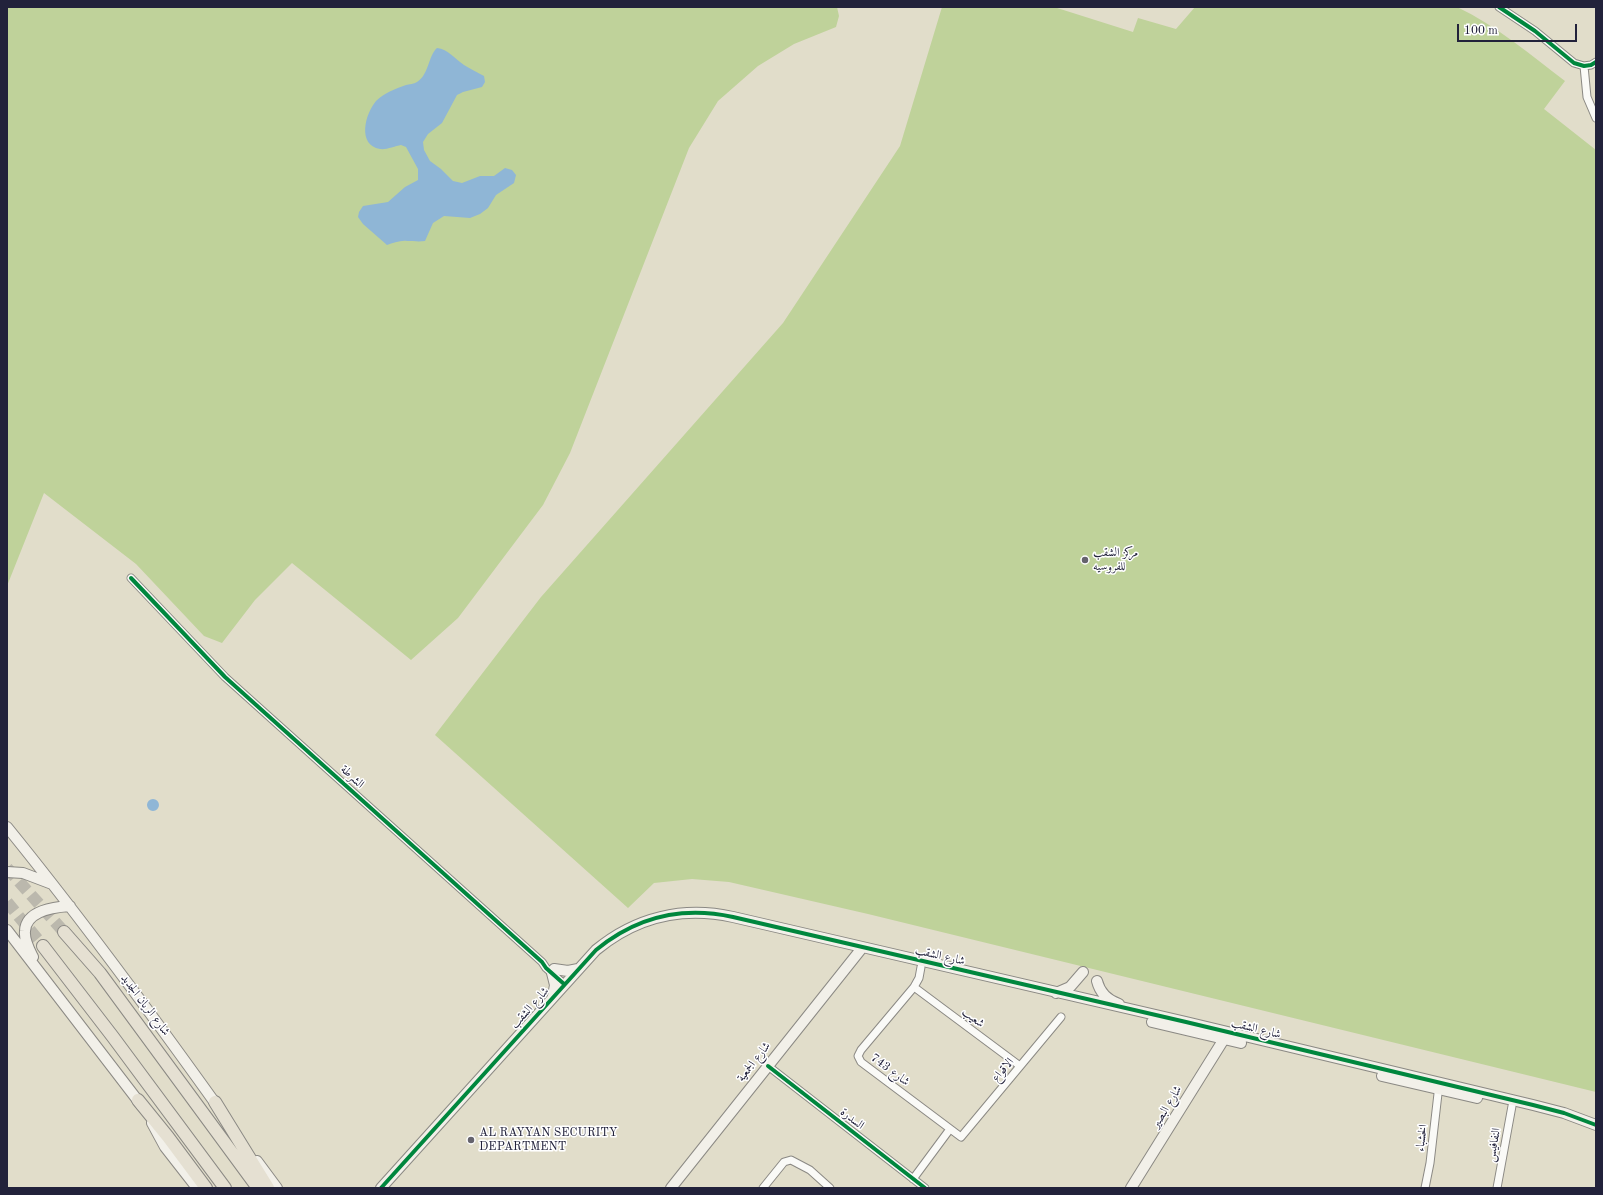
<!DOCTYPE html>
<html>
<head>
<meta charset="utf-8">
<style>
	body { margin:0 }
	#map { position:relative; width:1603px; height:1195px; overflow:hidden; background:#e1ddca; font-family:"Old Standard TT",serif }
	canvas { display:block }
	.frame { position:absolute; inset:0; border:8px solid #22223b; pointer-events:none }
	.scale { position:absolute; left:1457px; top:24px; width:120px; height:18px; box-sizing:border-box; border:2px solid #22223b; border-top:0; padding-left:5px; font-size:12px; line-height:14px; white-space:nowrap; color:#22223b; -webkit-text-stroke:3px #fff; paint-order:stroke }
</style>
</head>
<body>
<div id="map">
<canvas width="1603" height="1195"></canvas>
<div class="frame"></div>
<div class="scale">100 m</div>
</div>
<script>
const c = document.querySelector('canvas').getContext('2d');
c.lineJoin = 'round';
function fillPath(path, color) {
  c.fillStyle = color;
  c.fill(path, 'evenodd');
}
function stroke(path, color, width, dash) {
  c.strokeStyle = color;
  c.lineWidth = width;
  c.lineCap = dash ? 'butt' : 'round';
  c.setLineDash(dash || []);
  c.stroke(path);
}
function drawText(font, color, halo, rows, align = 'center') {
  c.font = font + ' "Old Standard TT",Amiri,serif';
  c.lineWidth = 3;
  c.setLineDash([]);
  c.textBaseline = 'middle';
  c.strokeStyle = halo;
  c.fillStyle = color;
  for (const [text, x, y, turn = 0] of rows) {
    c.save();
    c.translate(x, y);
    c.rotate((+turn || 0) * Math.PI / 180);
    c.textAlign = isNaN(turn) ? turn : align;
    if (halo) c.strokeText(text, 0, 0);
    c.fillText(text, 0, 0);
    c.restore();
  }
}
fillPath(new Path2D(`
	M 7,7 L 837,7 L 839,16 L 836,27 L 794,44 L 758,66 L 718,101 L 689,148 L 570,453 L 543,505 L 458,618 L 411,660 L 292,563 L 255,600 L 222,643 L 204,636 L 136,564 L 44,493 L 7,586 Z
	M 942,7 L 1054,7 L 1133,32 L 1138,18 L 1176,29 L 1195,7 L 1457,7 C 1497,26 1531,55 1565,81 L 1544,109 L 1596,150 L 1596,1092 L 868,914 L 729,882 L 692,879 L 654,883 L 628,908 L 435,735 L 541,597 L 783,323 L 900,146 Z`), '#bfd29a');
fillPath(new Path2D(`
	M 437,48 C 448,49 455,59 464,65 C 470,69 477,72 484,76 L 485,82 L 482,87 L 463,92 L 457,95 L 442,123 L 428,134 L 423,142 L 424,150 L 430,161 L 441,169 L 453,181 L 462,183 L 480,176 L 494,176 L 505,168 L 512,170 L 516,175 L 514,183 L 496,195 L 488,208 L 480,214 L 470,218 L 444,216 L 433,223 L 425,241 C 418,242 414,241 407,241 C 401,240 393,243 387,245 L 363,224 L 358,217 L 359,212 L 363,206 L 388,202 L 405,187 L 418,180 L 418,169 L 406,147 L 401,145 C 395,146 386,150 380,149 C 357,145 365,114 376,101 C 384,93 395,89 406,85 C 409,84 414,84 417,82 C 429,75 428,56 437,48 Z
	M147 805a6 6 0 1 1 12 0a6 6 0 1 1-12 0Z`), '#8fb6d6');
stroke(new Path2D(`
	M 7,868 L 64,932
	M 7,902 L 43,946`), '#bbb8ad', 12, [12, 6]);
const street = new Path2D(`
	M 1499,7 L 1535,31 L 1574,63 L 1584,66 L 1591,65 L 1596,62
	M 1584,66 L 1587,97 L 1596,118
	M 131,578 L 225,677 L 542,962 L 546,968 L 564,984
	M 921,967 L 919,978 L 914,987 L 861,1050 L 858,1056 L 861,1062 L 961,1137 L 1061,1017
	M 914,987 L 1020,1066
	M 768,1066 L 925,1188
	M 913,1179 L 950,1129
	M 763,1188 L 784,1162 L 791,1160 L 810,1170 L 830,1188
	M 1425,1188 L 1430,1163 L 1439,1085
	M 1497,1188 L 1512,1106`);
const secondary = new Path2D(`
	M 7,827 C 81,918 150,1012 218,1107
	M 7,872 L 23,873 L 52,884
	M 7,930 L 142,1106
	M 33,957 C 29,949 24,940 25,931 C 26,910 55,907 70,906
	M 554,969 L 568,971 L 578,969
	M 552,973 L 555,985 L 553,996
	M 1097,981 C 1100,993 1107,1000 1119,1004
	M 1056,993 L 1070,987 L 1083,972
	M 1152,1022 L 1241,1043
	M 1382,1076 L 1477,1098
	M 152,1123 L 165,1147 L 197,1188
	M 257,1161 L 277,1188
	M 381,1188 L 596,950 C 636,917 683,906 733,917 L 1186,1022 L 1533,1105 L 1564,1113 L 1596,1125
	M 671,1188 L 862,948
	M 1131,1188 L 1224,1039`);
const highway = new Path2D(`
	M 64,932 L 100,973 L 258,1188
	M 43,946 L 113,1037 L 225,1188
	M 138,1100 L 168,1137 L 206,1188
	M 215,1102 L 268,1188`);
stroke(street, '#8b8984', 9);
stroke(secondary, '#8b8984', 12);
stroke(highway, '#8b8984', 14);
stroke(street, '#fafaf7', 7);
stroke(secondary, '#f2f0e9', 10);
stroke(highway, '#e5e0d2', 12);
stroke(new Path2D(`
	M 1499,7 L 1535,31 L 1574,63 L 1584,66 L 1591,65 L 1596,62
	M 131,578 L 225,677 L 542,962 L 546,968 L 564,984
	M 768,1066 L 925,1188
	M 381,1188 L 596,950 C 636,917 683,906 733,917 L 1186,1022 L 1533,1105 L 1564,1113 L 1596,1125`), '#00873e', 4);
for (const [x, y, r, color] of [
	[1085,560,4,"#65636d"],
	[471,1140,4,"#65636d"]
]) {
  const dot = new Path2D();
  dot.arc(x, y, r, 0, 2 * Math.PI);
  c.fillStyle = color;
  c.fill(dot);
  stroke(dot, '#fff', 1.5);
}
drawText('12px', '#22223b', '#fff', [
	["مركز الشقب",1093,553],
	["للفروسيه",1093,567],
	["AL RAYYAN SECURITY",479,1133],
	["DEPARTMENT",479,1147]
], 'left');
drawText('12px', '#22223b', '#fff', [
	["الشرطة",352,777,43],
	["شارع الشقب",940,956,13],
	["شارع الريان الجديد",145,1005,53],
	["شارع الشقب",530,1008,-48],
	["شعيب",973,1018,37],
	["شارع الشقب",1256,1029,14],
	["شارع الجمعية",754,1062,-52],
	["شارع 743",890,1070,37],
	["الاقواع",1003,1070,-50],
	["شارع البصير",1167,1107,-59],
	["السدرة",852,1119,38],
	["الخشباء",1422,1138,-83],
	["النفافيس",1494,1145,-80]
]);
</script>
</body>
</html>
